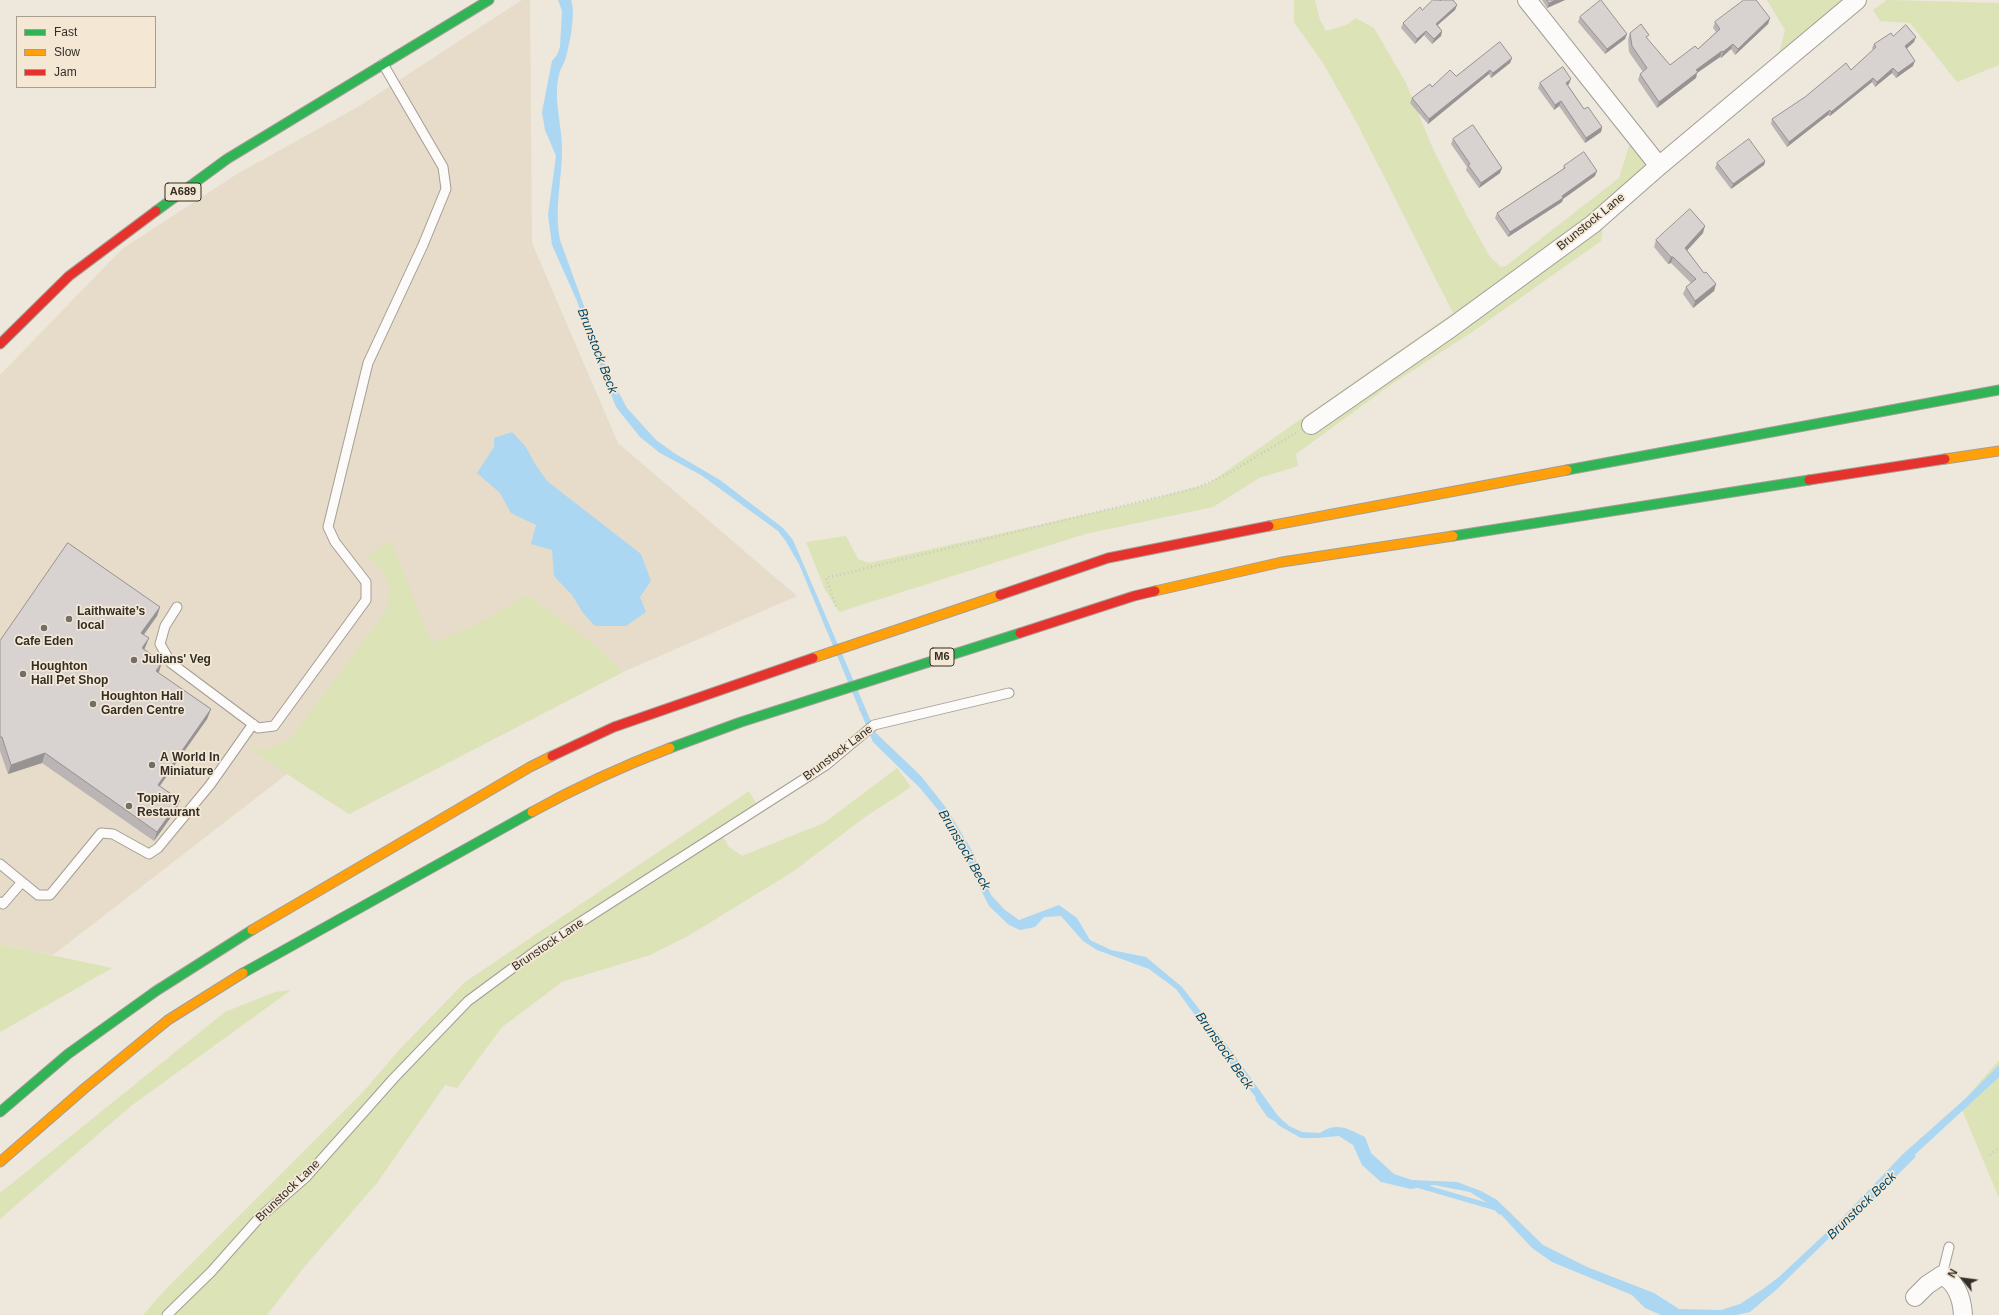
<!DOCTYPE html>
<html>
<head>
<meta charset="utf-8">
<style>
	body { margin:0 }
	#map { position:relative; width:1999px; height:1315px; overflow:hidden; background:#ede7dc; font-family:Arial,sans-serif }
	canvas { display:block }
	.legend { position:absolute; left:16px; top:16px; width:140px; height:72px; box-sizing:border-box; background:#f4e8d5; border:1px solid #a79e8f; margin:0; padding:5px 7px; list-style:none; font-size:12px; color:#332e27 }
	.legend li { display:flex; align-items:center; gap:8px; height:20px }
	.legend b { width:20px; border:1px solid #a79e8f }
	.north { position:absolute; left:1943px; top:1259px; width:40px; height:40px; -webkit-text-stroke:3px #f4e8d5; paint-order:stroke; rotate:299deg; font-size:11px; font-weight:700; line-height:16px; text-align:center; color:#332e27 }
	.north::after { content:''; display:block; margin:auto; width:14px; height:18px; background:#332e27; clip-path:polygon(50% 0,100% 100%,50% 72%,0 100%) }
</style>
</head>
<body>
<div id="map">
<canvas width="1999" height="1315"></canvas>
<ul class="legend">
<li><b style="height:5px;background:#30b455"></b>Fast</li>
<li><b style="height:5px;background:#ff9f0a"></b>Slow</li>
<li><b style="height:5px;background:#e5322d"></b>Jam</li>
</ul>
<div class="north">N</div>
</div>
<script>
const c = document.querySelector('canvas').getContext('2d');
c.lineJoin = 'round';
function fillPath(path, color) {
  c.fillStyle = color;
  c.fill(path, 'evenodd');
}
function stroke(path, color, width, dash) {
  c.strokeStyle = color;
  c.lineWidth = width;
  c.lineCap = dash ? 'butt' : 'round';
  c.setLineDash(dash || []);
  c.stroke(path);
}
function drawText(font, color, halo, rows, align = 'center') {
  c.font = font + ' Arial,sans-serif';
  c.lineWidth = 3.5;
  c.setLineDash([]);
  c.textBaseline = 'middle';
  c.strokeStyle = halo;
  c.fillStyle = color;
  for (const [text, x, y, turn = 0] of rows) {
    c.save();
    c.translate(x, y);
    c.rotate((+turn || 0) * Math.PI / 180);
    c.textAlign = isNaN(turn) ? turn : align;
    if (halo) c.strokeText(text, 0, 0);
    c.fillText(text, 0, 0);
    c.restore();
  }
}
fillPath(new Path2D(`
	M 522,0 L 530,0 L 532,243 L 618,443 L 797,596 L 623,672 L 349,814 L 287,774 L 53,955 L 0,944 L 0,375 L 122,249 L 237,174 L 361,105 Z`), '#e7dcc9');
fillPath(new Path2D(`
	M 1294,0 L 1315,0 L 1320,20 L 1326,31 L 1346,25 L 1356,18 L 1374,28 L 1406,83 L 1433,149 L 1466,214 L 1490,257 L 1501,267 L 1506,266 L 1619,178 L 1629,146 L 1632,145 L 1647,164 L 1645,184 L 1603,226 L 1601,241 L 1472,332 L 1389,386 L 1296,454 L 1298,466 L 1259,478 L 1213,507 L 1085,534 L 839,612 L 825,590 L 806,542 L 846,536 L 858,559 L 869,563 L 1141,502 L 1208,484 L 1453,313 L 1357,123 L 1323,63 L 1294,22 Z
	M 1767,0 L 1863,0 L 1779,54 L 1785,30 Z
	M 1887,0 L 1999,3 L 1999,65 L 1957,82 L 1910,23 L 1880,21 L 1873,10 Z
	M 391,540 L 431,643 L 472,627 L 527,595 L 596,646 L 623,672 L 349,814 L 298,781 L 248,747 L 265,750 L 290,739 L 386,611 C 393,583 389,575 367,557 Z
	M 897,768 L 911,787 L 865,817 L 794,871 L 688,936 L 650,955 L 562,982 L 502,1027 L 457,1088 L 445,1085 L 377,1183 L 305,1266 L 267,1315 L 143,1315 L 164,1291 L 364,1091 L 399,1050 L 465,982 L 749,791 L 759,809 L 719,830 L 729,847 L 742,856 L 824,823 Z
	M 0,944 L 112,968 L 0,1032 Z
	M 291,990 L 131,1106 L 0,1219 L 0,1193 L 225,1012 L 275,992 Z
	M 1999,1060 L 1999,1198 L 1960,1105 Z`), '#dce3b7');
fillPath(new Path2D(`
	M 558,0 L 571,0 C 576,12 570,43 566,57 C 565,62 562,66 560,71 C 552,97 562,122 562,149 C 562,180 554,209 560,240 L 608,372 L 627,408 L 656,440 L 674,453 L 720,480 L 783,528 L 793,540 L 876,733 L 921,776 L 947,809 L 971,849 L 991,895 L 1005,910 L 1019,920 L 1059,905 L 1077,918 L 1090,940 L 1111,950 L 1146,957 L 1182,987 L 1224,1041 L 1278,1116 L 1289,1126 L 1302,1132 L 1320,1133 C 1336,1121 1349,1129 1365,1137 L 1371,1153 L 1394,1174 L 1412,1180 L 1457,1182 L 1481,1191 L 1497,1200 L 1543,1245 L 1587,1267 L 1654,1293 L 1679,1309 L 1721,1310 L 1740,1304 L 1763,1289 L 1779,1277 L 1843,1217 L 1903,1154 L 1966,1098 L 1999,1065 L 1999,1077 L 1908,1161 L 1777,1289 L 1750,1312 L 1736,1315 L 1661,1315 L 1645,1308 L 1632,1295 L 1552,1262 L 1532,1248 L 1494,1207 L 1470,1192 L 1434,1185 L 1411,1189 L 1381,1182 L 1362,1165 L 1353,1145 L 1339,1136 L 1317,1138 L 1301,1138 L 1278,1125 L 1242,1080 L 1176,989 L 1149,969 L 1097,950 L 1083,941 L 1061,916 L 1044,917 L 1035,927 L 1020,930 L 1009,925 L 989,906 L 958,844 L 939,811 L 920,788 L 873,742 L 799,564 L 785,540 L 778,531 L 701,475 L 660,453 L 640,437 L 616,407 L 597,359 L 577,301 L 552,245 L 548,215 L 556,156 L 545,130 L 542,112 L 552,61 L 557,55 L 560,47 L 562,11 Z
	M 512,432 L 526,447 L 535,464 L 547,481 L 641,554 L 651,581 L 640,597 L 646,612 L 626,626 L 595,626 L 583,613 L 572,595 L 554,576 L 552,550 L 531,544 L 536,525 L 511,513 L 500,493 L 477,473 L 494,447 L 494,438 Z`), '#abd7f3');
stroke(new Path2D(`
	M 1258,1099 L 1269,1115 L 1276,1119
	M 1417,1185 L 1496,1208 L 1500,1212
	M 1848,1221 L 1913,1156`), '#abd7f3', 5);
const lane = new Path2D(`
	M 177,607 L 165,626 L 160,644 L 171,663 L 258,728 L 274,726 L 366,600 L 366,582 L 335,542 L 328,527 L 368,363 L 423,245 L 446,189 L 443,167 L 383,64
	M 0,864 L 38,895 L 50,895 L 101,833 L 113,834 L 149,854 L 158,848 L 210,785 L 253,724
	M 0,902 L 3,904 L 22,882
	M 1942,1275 L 1949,1247
	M 167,1315 L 211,1272 L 259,1218 L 306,1177 L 394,1078 L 468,1001 L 537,950 L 826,765 L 874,725 L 1009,693`);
const street = new Path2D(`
	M 1527,0 L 1659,166
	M 1311,425 L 1452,327 L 1593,224 L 1659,166 L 1857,0
	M 1915,1297 L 1927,1285 L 1942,1275 C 1957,1283 1962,1298 1963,1315`);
const fast = new Path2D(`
	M 156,211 L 227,159 L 489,0
	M 1567,470 L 1999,390
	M 1453,536 L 1809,480
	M 670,748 L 741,722 L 1020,633
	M 243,973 L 532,812
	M 0,1112 L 68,1054 L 156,991 L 252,930`);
const slow = new Path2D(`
	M 1945,459 L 1999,451
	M 1269,526 L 1567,470
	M 1155,591 L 1282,562 L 1453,536
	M 813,658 L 1000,595
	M 532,812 C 577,787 623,766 670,748
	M 252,930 L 530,767 L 552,756
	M 0,1162 L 85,1088 L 168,1020 L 243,973`);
const jam = new Path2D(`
	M 0,344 L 69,276 L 156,211
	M 1809,480 L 1945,459
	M 1000,595 L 1108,558 L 1269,526
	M 1020,633 L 1134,596 L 1155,591
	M 552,756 L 614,727 L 813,658`);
stroke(lane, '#a39e96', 11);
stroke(street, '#a39e96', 20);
stroke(fast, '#a39e96', 11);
stroke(slow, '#a39e96', 11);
stroke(jam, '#a39e96', 11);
stroke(new Path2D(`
	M 836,606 L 826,578 L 1196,488 L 1224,476 L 1296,433
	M 860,709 L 866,716
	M 1990,1155 L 1999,1147`), '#c9c8c3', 2.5, [1, 3]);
stroke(lane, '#fcfbfa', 9);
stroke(street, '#fcfbfa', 18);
stroke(fast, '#30b455', 9);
stroke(slow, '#ff9f0a', 9);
stroke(jam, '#e5322d', 9);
fillPath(new Path2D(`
	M 1542,0 L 1565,0 L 1547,8 Z
	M 1457,5 L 1455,10 L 1438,25 L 1442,31 L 1441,36 L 1432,44 L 1424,35 L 1415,44 L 1401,28 L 1403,23 L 1422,10 Z
	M 1580,17 L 1627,34 L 1625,39 L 1605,54 L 1578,22 Z
	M 1770,18 L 1768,24 L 1735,55 L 1731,49 L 1721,58 L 1720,57 L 1697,73 L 1696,78 L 1657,108 L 1638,80 L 1640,74 L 1643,72 L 1629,52 L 1628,39 L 1630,33 L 1647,39 L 1670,65 L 1698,49 L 1716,32 L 1713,28 L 1715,22 Z
	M 1914,42 L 1907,48 L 1913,66 L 1896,78 L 1892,73 L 1875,87 L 1872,82 L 1830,116 L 1828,115 L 1787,147 L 1771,124 L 1772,119 L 1851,70 L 1873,50 L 1872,48 L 1874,44 Z
	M 1512,58 L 1510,63 L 1491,78 L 1489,74 L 1428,124 L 1410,103 L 1412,98 L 1432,87 L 1456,76 Z
	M 1540,83 L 1569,84 L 1568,85 L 1584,109 L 1602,127 L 1601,132 L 1585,143 L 1559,106 L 1554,110 L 1538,88 Z
	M 1453,139 L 1500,173 L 1479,188 L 1466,170 L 1467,167 L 1451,144 Z
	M 1765,161 L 1764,165 L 1731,189 L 1715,168 L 1717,163 Z
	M 1564,166 L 1595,176 L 1563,199 L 1562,202 L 1508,237 L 1495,218 L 1497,213 L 1563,169 Z
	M 1703,233 L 1687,250 L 1704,273 L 1716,284 L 1714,291 L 1693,308 L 1683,294 L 1686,287 L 1691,283 L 1671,263 L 1668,264 L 1654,247 L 1656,240 Z
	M 160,607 L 157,616 L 144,635 L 145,648 L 144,649 L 159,672 L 158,673 L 211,709 L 207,719 L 160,786 L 180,800 L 176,810 L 154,841 L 42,763 L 8,774 L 0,751 L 0,641 Z`), '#bab5b4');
fillPath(new Path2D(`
	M 1556,0 L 1565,0 L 1547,8 L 1549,3 Z
	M 1457,5 L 1455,10 L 1434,28 L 1436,24 Z
	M 1770,18 L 1768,24 L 1735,55 L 1738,49 Z
	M 1426,31 L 1424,35 L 1415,44 L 1417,39 Z
	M 1442,31 L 1441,36 L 1432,44 L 1434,39 Z
	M 1627,34 L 1625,39 L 1605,54 L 1607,49 Z
	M 1916,37 L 1914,42 L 1904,51 L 1905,46 Z
	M 1733,44 L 1731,49 L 1721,58 L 1723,52 Z
	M 1722,51 L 1720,57 L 1697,73 L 1696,78 L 1657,108 L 1659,102 L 1696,70 Z
	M 1512,58 L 1510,63 L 1491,78 L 1493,73 Z
	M 1915,61 L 1913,66 L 1896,78 L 1898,73 Z
	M 1893,68 L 1892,73 L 1875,87 L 1877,82 Z
	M 1490,70 L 1489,74 L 1428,124 L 1429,119 Z
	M 1873,78 L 1872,82 L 1830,116 L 1831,112 Z
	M 1571,79 L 1569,84 L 1564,88 L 1566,83 Z
	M 1561,101 L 1559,106 L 1554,110 L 1555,105 Z
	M 1830,110 L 1828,115 L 1787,147 L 1789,142 Z
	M 1602,127 L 1601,132 L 1585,143 L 1586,138 Z
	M 1765,161 L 1764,165 L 1731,189 L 1733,184 Z
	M 1502,168 L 1500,173 L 1479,188 L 1481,183 Z
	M 1597,171 L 1595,176 L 1563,199 L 1562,202 L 1508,237 L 1510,232 Z
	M 1705,226 L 1703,233 L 1683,255 L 1685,248 Z
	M 1671,257 L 1673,257 L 1671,263 L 1668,264 Z
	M 1716,284 L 1714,291 L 1693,308 L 1695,301 Z
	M 160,607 L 157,616 L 138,642 L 141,633 Z
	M 149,638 L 145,648 L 138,658 L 142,648 Z
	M 162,662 L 159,672 L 153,681 L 156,671 Z
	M 211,709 L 207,719 L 154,794 L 158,785 Z
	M 45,753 L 42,763 L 8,774 L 11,765 Z
	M 180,800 L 176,810 L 154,841 L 157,832 Z`), '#979392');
const building = new Path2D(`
	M 1433,0 L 1440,0 L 1440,1 L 1441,0 L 1453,0 L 1457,5 L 1436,24 L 1442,31 L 1434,39 L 1426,31 L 1417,39 L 1403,23 L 1420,7 L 1422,10 Z
	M 1547,0 L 1556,0 L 1549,3 Z
	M 1601,0 L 1627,34 L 1607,49 L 1580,17 Z
	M 1744,0 L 1756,0 L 1770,18 L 1738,49 L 1733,44 L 1723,52 L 1722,51 L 1696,70 L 1698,72 L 1659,102 L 1640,74 L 1647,68 L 1632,46 L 1630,33 L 1641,24 L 1649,35 L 1646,37 L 1670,65 L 1695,46 L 1698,49 L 1720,29 L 1715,22 Z
	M 1906,25 L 1916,37 L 1905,46 L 1915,61 L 1898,73 L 1893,68 L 1877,82 L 1873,78 L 1831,112 L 1830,110 L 1789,142 L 1772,119 L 1805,97 L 1846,63 L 1851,70 L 1876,47 L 1874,44 L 1891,33 L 1893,36 Z
	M 1500,42 L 1512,58 L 1493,73 L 1490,70 L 1429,119 L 1412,98 L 1430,84 L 1432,87 L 1450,70 L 1456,76 Z
	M 1563,67 L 1571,79 L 1566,83 L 1584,109 L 1588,107 L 1602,127 L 1586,138 L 1561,101 L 1555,105 L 1540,83 Z
	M 1473,125 L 1502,168 L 1481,183 L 1468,165 L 1470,164 L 1453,139 Z
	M 1749,139 L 1765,161 L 1733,184 L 1717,163 Z
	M 1584,152 L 1597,171 L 1562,196 L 1563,198 L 1510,232 L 1497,213 L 1565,168 L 1564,166 Z
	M 1690,209 L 1705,226 L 1685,248 L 1704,273 L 1706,272 L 1716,284 L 1695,301 L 1686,287 L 1696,279 L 1673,257 L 1671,257 L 1656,240 Z
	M 68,543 L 160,607 L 141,633 L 149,638 L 142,648 L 162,662 L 156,671 L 211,709 L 158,785 L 180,800 L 157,832 L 45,753 L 11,765 L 2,737 L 0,737 L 0,641 Z`);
fillPath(building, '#d8d2d1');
stroke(building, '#979392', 1);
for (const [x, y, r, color] of [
	[69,619,4,"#746f66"],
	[44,628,4,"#746f66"],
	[134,660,4,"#746f66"],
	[23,674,4,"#746f66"],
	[93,704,4,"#746f66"],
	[152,765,4,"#746f66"],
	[129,806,4,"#746f66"]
]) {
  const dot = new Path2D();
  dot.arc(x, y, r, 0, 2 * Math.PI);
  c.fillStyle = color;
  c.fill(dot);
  stroke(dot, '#f4e8d5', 1.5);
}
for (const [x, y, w] of [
	[183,192,36],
	[942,657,24]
]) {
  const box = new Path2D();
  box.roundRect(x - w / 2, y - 9, w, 18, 3);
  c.fillStyle = '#f4e8d5';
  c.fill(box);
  stroke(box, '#332e27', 1);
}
drawText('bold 11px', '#332e27', null, [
	["A689",183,192],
	["M6",942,657]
]);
drawText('12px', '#332e27', '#f4e8d5', [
	["Brunstock Lane",1591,222,-39],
	["Brunstock Lane",838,753,-37],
	["Brunstock Lane",548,945,-34],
	["Brunstock Lane",288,1191,-44]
]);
drawText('bold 12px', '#332e27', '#f4e8d5', [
	["Laithwaite’s",77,612],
	["local",77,626],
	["Cafe Eden",44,642,"center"],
	["Julians' Veg",142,660],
	["Houghton",31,667],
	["Hall Pet Shop",31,681],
	["Houghton Hall",101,697],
	["Garden Centre",101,711],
	["A World In",160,758],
	["Miniature",160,772],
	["Topiary",137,799],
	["Restaurant",137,813]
], 'left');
drawText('italic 13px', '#00476a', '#f4e8d5', [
	["Brunstock Beck",597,351,69],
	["Brunstock Beck",964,850,60],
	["Brunstock Beck",1224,1051,55],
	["Brunstock Beck",1862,1206,-44]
]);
</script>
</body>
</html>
